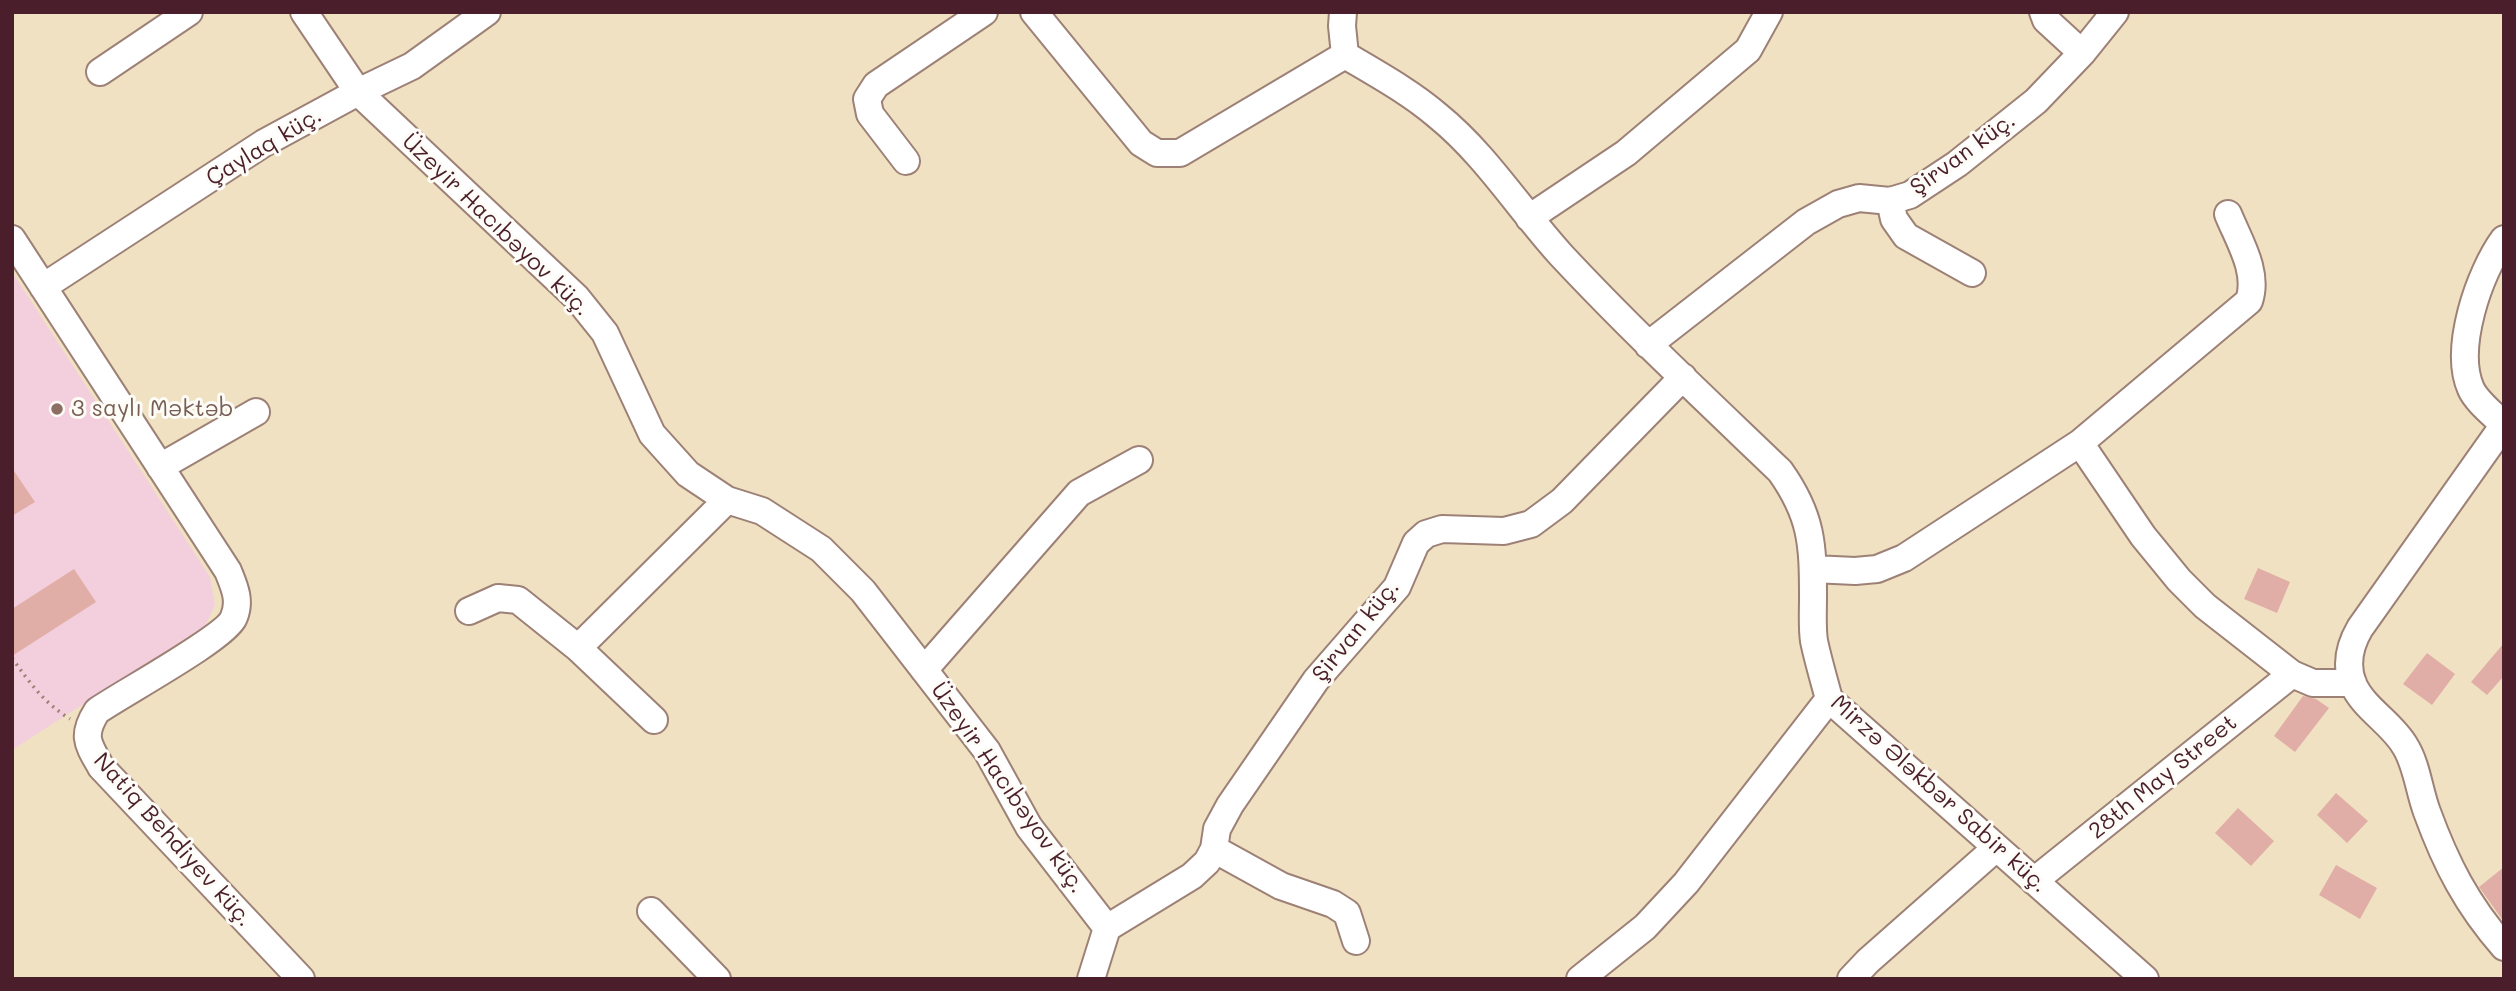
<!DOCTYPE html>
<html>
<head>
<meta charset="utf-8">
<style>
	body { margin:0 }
	#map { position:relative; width:2516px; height:991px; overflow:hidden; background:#f0e1c2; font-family:Mali,sans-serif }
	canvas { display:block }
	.frame { position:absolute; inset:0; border:14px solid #4a1f2b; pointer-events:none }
</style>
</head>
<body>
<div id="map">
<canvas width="2516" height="991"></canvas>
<div class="frame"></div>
</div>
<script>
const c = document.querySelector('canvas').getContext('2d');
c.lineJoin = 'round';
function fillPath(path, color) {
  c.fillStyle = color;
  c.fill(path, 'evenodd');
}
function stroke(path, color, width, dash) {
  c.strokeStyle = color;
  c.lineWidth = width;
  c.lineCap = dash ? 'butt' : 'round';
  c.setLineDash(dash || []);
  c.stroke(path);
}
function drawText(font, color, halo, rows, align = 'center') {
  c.font = font + ' Mali,sans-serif';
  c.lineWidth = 6;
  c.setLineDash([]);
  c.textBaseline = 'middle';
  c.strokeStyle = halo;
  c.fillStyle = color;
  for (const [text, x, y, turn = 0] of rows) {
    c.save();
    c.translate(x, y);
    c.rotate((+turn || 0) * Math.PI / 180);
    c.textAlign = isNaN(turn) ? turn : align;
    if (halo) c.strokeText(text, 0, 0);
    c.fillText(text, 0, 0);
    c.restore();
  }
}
fillPath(new Path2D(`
	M 12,272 L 210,577 L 215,605 L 205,626 L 12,750 Z`), '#f3cfde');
fillPath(new Path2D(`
	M 12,468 L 35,502 L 12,516 Z
	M 2258,568 L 2290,582 L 2277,613 L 2244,599 Z
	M 74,569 L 96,602 L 12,656 L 12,609 Z
	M 2504,643 L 2504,676 L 2487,695 L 2471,682 Z
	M 2427,653 L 2455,674 L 2432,705 L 2403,684 Z
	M 2303,696 L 2316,699 L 2329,708 L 2295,752 L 2274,736 Z
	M 2336,793 L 2368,821 L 2347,843 L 2317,815 Z
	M 2238,808 L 2274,841 L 2251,866 L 2215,833 Z
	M 2336,865 L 2377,888 L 2360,919 L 2319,895 Z
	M 2504,867 L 2504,922 L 2479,887 Z`), '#e1aea7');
const minor = new Path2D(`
	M 304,12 L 358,92 L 577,298 L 605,333 L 652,434 L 688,474 L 727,500 L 762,511 L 821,549 L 863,591 L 987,751 L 1029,827 L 1107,928 L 1091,979
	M 1034,12 L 1141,143 L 1157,153 L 1180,153 L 1345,55 C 1377,74 1410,92 1438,116 C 1486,155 1520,210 1561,255 C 1631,330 1706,400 1780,471 C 1812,516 1813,544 1813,598 C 1813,612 1812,628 1814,641 C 1818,660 1824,680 1829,699 L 2145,979
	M 1343,12 L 1342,26 L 1345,55
	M 2043,12 L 2046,20 L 2082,53
	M 100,72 L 189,12
	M 906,161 L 870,114 L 867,99 L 876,85 L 984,12
	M 1890,201 L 1894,219 L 1906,236 L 1972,273
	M 1529,218 L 1626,153 L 1748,50 L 1769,12
	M 12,239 L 228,571 C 234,586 241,600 234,617 C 227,637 121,694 97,711 C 81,736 88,744 101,767 L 301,979
	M 2504,239 C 2479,273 2453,349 2471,389 C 2477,402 2494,415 2504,425
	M 43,287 L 264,143 L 358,92 L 412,66 L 487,12
	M 1648,345 L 1806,222 L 1838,204 L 1859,198 L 1890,201 L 1910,195 L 1957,164 L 2036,101 L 2082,53 L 2115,12
	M 2504,430 L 2496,436 L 2360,628 C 2350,645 2345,664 2353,684 C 2364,709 2392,723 2405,746 C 2417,765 2419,791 2427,812 C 2446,864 2467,905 2504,947
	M 2080,443 L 2143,536 L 2179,580 L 2205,606 L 2292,674 L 2313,683 L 2353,683
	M 160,467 L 256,412
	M 1813,569 L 1855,571 L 1877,569 L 1904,558 L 2080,443 L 2249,301 C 2259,272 2239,241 2228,214
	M 469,611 L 498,598 L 518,600 L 578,648 L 654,720
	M 578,648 L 727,500
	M 924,670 L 1079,493 L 1139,460
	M 1214,849 L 1281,886 L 1333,904 L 1347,913 L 1356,941
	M 2034,881 L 2292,674
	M 651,911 L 717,979
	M 1107,928 L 1192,876 L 1207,862 L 1214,849 L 1217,829 L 1230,805 L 1316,680 L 1397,587 L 1416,543 L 1426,534 L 1442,529 L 1504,531 L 1531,524 L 1562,501 L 1683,377
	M 1580,979 L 1645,927 L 1686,883 L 1829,699
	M 1851,979 L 1868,961 L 1996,848`);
stroke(minor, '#9d8076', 30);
stroke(new Path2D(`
	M 12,658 C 30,683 43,702 70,719`), '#9d8076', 3.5, [2, 5]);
stroke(minor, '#fff', 26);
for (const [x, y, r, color] of [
	[57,409,7,"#8d6e63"]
]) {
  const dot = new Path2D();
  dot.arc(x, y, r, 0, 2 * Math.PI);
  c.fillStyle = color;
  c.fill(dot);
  stroke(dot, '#fdfcf7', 2.5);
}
drawText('23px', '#4a1f2b', '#fdfcf7', [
	["Çaylaq küç.",264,147,-31],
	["Şirvan küç.",1963,154,-36],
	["Üzeyir Hacıbəyov küç.",496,225,44],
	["Şirvan küç.",1356,631,-51],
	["28th May Street",2163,777,-39],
	["Üzeyir Hacıbəyov küç.",1008,788,55],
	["Mirzə Ələkbər Sabir küç.",1939,794,42],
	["Natiq Behdiyev küç.",173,840,48]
]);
drawText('23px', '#785e54', '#fdfcf7', [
	["3 saylı Məktəb",71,409]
], 'left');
</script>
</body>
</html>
